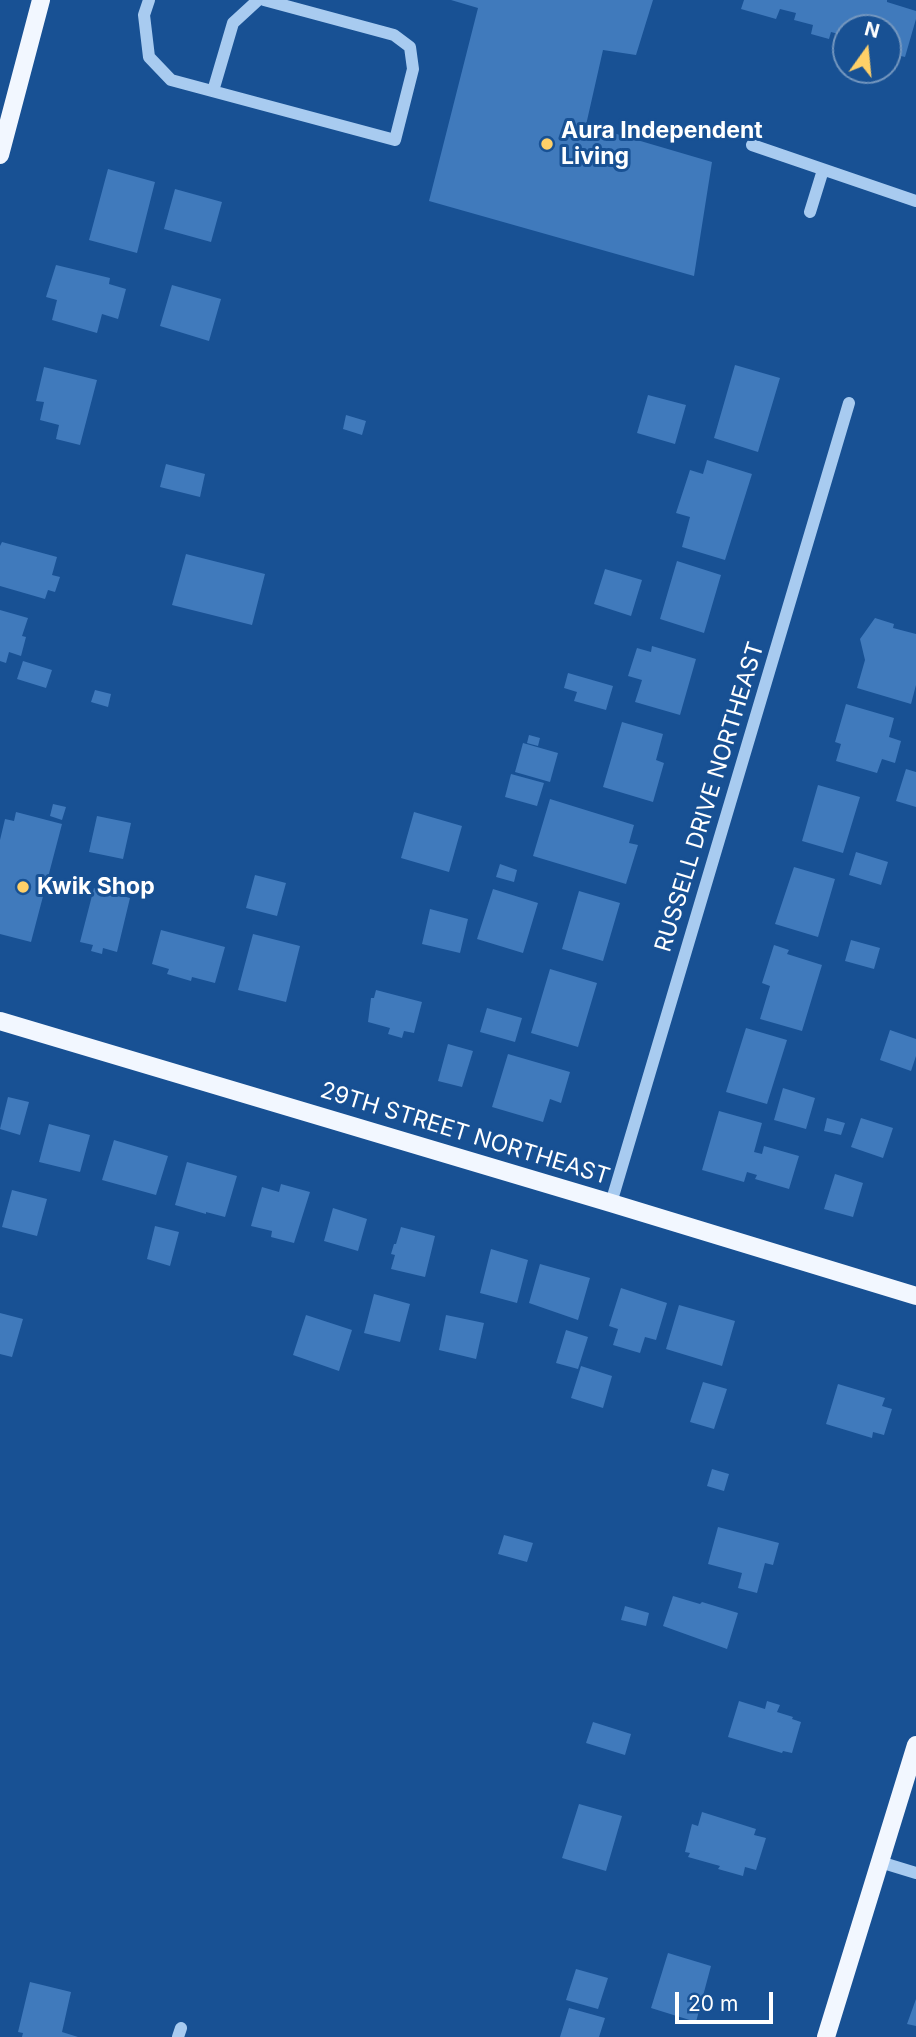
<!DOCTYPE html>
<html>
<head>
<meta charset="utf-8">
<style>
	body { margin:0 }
	#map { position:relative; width:916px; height:2037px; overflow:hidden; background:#185194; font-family:Inter,sans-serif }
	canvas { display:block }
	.north { position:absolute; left:832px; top:14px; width:70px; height:70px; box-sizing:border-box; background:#185194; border:2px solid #7497bf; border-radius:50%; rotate:15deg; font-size:19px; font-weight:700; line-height:28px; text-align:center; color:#fff }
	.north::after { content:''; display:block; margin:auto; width:24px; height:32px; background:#ffd068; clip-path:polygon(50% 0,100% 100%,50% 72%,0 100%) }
	.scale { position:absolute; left:675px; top:1992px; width:98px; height:32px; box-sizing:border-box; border:4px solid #fff; border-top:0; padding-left:9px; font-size:21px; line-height:24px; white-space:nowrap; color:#fff; -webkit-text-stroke:5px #185194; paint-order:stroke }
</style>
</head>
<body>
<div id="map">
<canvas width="916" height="2037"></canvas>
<div class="north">N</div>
<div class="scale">20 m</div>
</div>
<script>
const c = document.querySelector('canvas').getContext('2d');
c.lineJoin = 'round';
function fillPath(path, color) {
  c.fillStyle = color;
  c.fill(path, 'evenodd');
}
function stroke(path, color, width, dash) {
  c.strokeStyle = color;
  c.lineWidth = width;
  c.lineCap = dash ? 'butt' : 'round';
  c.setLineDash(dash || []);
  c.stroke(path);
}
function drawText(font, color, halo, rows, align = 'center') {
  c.font = font + ' Inter,sans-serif';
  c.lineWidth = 6;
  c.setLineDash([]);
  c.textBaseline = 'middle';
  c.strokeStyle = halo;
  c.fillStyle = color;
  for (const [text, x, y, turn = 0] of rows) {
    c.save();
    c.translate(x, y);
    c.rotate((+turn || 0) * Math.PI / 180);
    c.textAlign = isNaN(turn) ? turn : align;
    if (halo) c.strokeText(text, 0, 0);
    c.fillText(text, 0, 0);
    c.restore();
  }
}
fillPath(new Path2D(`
	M 451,0 L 653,0 L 636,55 L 603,50 L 586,125 L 712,162 L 694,276 L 429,201 L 478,8 Z
	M 744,0 L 887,0 L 887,2 L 916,11 L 916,19 L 905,57 L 888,53 L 888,28 L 846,28 L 846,36 L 831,32 L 829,39 L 811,34 L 813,25 L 794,20 L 796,13 L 780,9 L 776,19 L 741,9 Z
	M 108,169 L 155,182 L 137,253 L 89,240 Z
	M 175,189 L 222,202 L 211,242 L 164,229 Z
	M 56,265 L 110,278 L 109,284 L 126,289 L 118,319 L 102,314 L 97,333 L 52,320 L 57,300 L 46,297 Z
	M 172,285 L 221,299 L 209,341 L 160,326 Z
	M 735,365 L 780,378 L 758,452 L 714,438 Z
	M 44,367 L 97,380 L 80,445 L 56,439 L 59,425 L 40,420 L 44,402 L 36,401 Z
	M 648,395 L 686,405 L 675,444 L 637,433 Z
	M 346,415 L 366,421 L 362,435 L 343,429 Z
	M 707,460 L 752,474 L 725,560 L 682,547 L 690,517 L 676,513 L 690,470 L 703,474 Z
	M 166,464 L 205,474 L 200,497 L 160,487 Z
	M 2,542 L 57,557 L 52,575 L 60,577 L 55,592 L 48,590 L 45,599 L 0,586 L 0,546 Z
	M 186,554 L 265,574 L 252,625 L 172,605 Z
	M 677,561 L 721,575 L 704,633 L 660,619 Z
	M 605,569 L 642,580 L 631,616 L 594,604 Z
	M 0,610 L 28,618 L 22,636 L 26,637 L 21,656 L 9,652 L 6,663 L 0,661 Z
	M 875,618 L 894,624 L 893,628 L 916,634 L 916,685 L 911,704 L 857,688 L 865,660 L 860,639 Z
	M 652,646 L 696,659 L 680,715 L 635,702 L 642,680 L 628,676 L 637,648 L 651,652 Z
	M 23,661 L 52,670 L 46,688 L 17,679 Z
	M 568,673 L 613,686 L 606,710 L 574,701 L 577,692 L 564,688 Z
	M 95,690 L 111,694 L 108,707 L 91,702 Z
	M 846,704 L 894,718 L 889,737 L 901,741 L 895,763 L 882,759 L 877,773 L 836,761 L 841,744 L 835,742 Z
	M 622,722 L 663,734 L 656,760 L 664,763 L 653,802 L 603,787 Z
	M 529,735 L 540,738 L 538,746 L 527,743 Z
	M 523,743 L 558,753 L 550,782 L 515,772 Z
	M 906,769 L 916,772 L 916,807 L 896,801 Z
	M 511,774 L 544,783 L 537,806 L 505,797 Z
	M 818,785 L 860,797 L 843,853 L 802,841 Z
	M 550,799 L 634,825 L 629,843 L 638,845 L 626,884 L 533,856 Z
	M 53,804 L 66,807 L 62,820 L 50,816 Z
	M 16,812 L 62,824 L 31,942 L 0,934 L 0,840 L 5,819 L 14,821 Z
	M 414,812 L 462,826 L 449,872 L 401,858 Z
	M 97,816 L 131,823 L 123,859 L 89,852 Z
	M 856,852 L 888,862 L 881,885 L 849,875 Z
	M 500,864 L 517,870 L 514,882 L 496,877 Z
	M 794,867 L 835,879 L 818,937 L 775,924 Z
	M 255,875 L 286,883 L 277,916 L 246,908 Z
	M 94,888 L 130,898 L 117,952 L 103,948 L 102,954 L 91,951 L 93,945 L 80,942 Z
	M 493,889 L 538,903 L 523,953 L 477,939 Z
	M 579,891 L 620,903 L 603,961 L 562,949 Z
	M 430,909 L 468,919 L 460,953 L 422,944 Z
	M 161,930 L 225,947 L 215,983 L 192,977 L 191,981 L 167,974 L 169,969 L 152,964 Z
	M 253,934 L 300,946 L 286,1002 L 238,990 Z
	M 851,940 L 880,948 L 874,969 L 845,961 Z
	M 774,945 L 789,950 L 787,954 L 822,965 L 802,1031 L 760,1019 L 770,986 L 762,983 Z
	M 550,969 L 597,983 L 578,1047 L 531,1033 Z
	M 376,990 L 422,1002 L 414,1033 L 404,1031 L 402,1038 L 388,1034 L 390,1028 L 368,1022 L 371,998 L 374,998 Z
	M 487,1008 L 522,1018 L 515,1042 L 480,1032 Z
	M 746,1028 L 787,1040 L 767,1104 L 726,1092 Z
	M 890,1030 L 916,1039 L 916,1056 L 911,1071 L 880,1060 Z
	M 448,1044 L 473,1051 L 462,1087 L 438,1081 Z
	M 508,1054 L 570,1072 L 561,1103 L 550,1099 L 543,1122 L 492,1107 Z
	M 783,1088 L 815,1098 L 806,1129 L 774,1120 Z
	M 8,1097 L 29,1102 L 20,1135 L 0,1129 Z
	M 719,1111 L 762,1123 L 754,1152 L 762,1154 L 764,1146 L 799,1156 L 789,1189 L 755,1179 L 757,1175 L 747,1172 L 744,1182 L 702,1170 Z
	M 827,1118 L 845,1123 L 841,1135 L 824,1131 Z
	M 861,1118 L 893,1128 L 883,1158 L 851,1147 Z
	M 49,1124 L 90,1135 L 80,1172 L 39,1162 Z
	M 114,1140 L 168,1156 L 156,1195 L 102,1180 Z
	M 187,1162 L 237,1176 L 225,1217 L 206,1212 L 206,1214 L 175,1205 Z
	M 835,1174 L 863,1183 L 853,1217 L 824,1209 Z
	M 281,1184 L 310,1192 L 294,1243 L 271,1237 L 272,1231 L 251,1226 L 262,1187 L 279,1192 Z
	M 12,1190 L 47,1199 L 37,1236 L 2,1227 Z
	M 333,1208 L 367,1219 L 358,1251 L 324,1241 Z
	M 155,1226 L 179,1232 L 170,1266 L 147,1259 Z
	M 401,1227 L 435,1236 L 425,1277 L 391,1269 L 395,1255 L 391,1254 L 394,1244 L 396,1244 Z
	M 491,1249 L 528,1260 L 517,1303 L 480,1293 Z
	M 540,1264 L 590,1278 L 578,1320 L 529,1303 Z
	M 621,1288 L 667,1303 L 656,1340 L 645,1337 L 640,1353 L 613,1345 L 618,1329 L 609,1326 Z
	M 374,1294 L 410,1304 L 400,1342 L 364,1333 Z
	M 679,1305 L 735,1321 L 722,1366 L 666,1349 Z
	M 0,1313 L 23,1319 L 12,1357 L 0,1354 Z
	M 306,1315 L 352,1330 L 339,1371 L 293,1355 Z
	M 446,1315 L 484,1323 L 476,1359 L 439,1350 Z
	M 566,1330 L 588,1337 L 578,1369 L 556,1363 Z
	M 581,1366 L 612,1376 L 603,1408 L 571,1398 Z
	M 703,1382 L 727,1389 L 714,1429 L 690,1422 Z
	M 838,1384 L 885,1398 L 882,1406 L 892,1409 L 884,1435 L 873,1432 L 872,1438 L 826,1424 Z
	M 712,1469 L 729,1474 L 724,1491 L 707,1486 Z
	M 718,1527 L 779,1543 L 773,1565 L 765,1563 L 757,1593 L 738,1588 L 742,1573 L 708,1564 Z
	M 504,1535 L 533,1543 L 527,1562 L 498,1554 Z
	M 673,1596 L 700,1604 L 702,1602 L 738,1613 L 727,1649 L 663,1626 Z
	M 625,1606 L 649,1613 L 646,1626 L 621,1620 Z
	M 739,1701 L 765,1709 L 767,1701 L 780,1705 L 777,1712 L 793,1717 L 792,1719 L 801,1722 L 792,1753 L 783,1751 L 782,1753 L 728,1737 Z
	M 593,1722 L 631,1734 L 625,1755 L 586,1743 Z
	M 579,1804 L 622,1816 L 606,1871 L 562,1858 Z
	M 702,1812 L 756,1829 L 754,1835 L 766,1838 L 756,1870 L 745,1867 L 743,1876 L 718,1869 L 720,1866 L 688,1857 L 690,1853 L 685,1852 L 692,1824 L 698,1826 Z
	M 668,1953 L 711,1966 L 696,2022 L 651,2008 Z
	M 576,1969 L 608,1978 L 598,2009 L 566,2000 Z
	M 30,1982 L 71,1992 L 62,2032 L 78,2037 L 22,2037 L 23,2033 L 18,2032 Z
	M 916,1999 L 916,2026 L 907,2024 Z
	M 569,2008 L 605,2018 L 599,2037 L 560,2037 Z`), '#407abc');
stroke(new Path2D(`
	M 149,0 L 144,15 L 149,57 L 171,80 L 395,140 L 413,69 L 410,47 L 394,35 L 264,0
	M 213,91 L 233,23 L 258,0
	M 752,145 L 916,201
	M 810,212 L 823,170
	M 611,1203 L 849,403
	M 880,1862 L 916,1873
	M 178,2037 L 181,2028`), '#a8cbf0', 12);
stroke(new Path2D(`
	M 0,155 L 41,0
	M 0,1021 L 611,1203 L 916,1296
	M 826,2037 L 916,1745`), '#f2f7ff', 18);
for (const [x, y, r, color] of [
	[547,144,7,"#ffd068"],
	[23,887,7,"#ffd068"]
]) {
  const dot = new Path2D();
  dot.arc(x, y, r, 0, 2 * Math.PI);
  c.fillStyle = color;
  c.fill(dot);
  stroke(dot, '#185194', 2.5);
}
drawText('bold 23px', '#fff', '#185194', [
	["Aura Independent",561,131],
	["Living",561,157],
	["Kwik Shop",37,887]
], 'left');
drawText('23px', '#fff', '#185194', [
	["RUSSELL DRIVE NORTHEAST",710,797,-73],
	["29TH STREET NORTHEAST",465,1134,17]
]);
</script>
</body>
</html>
